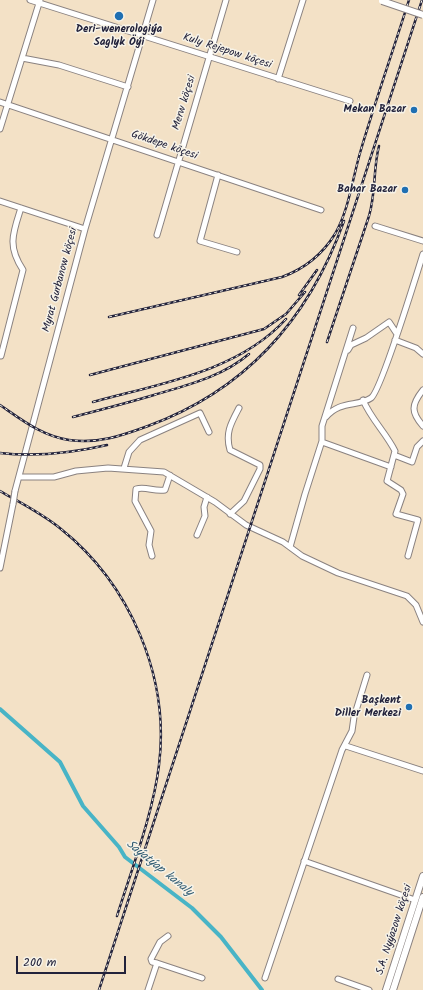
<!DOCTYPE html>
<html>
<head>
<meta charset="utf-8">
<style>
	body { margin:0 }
	#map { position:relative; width:423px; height:990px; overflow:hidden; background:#f3e1c6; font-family:Kalam,sans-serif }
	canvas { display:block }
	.scale { position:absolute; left:16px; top:956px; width:110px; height:18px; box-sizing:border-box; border:2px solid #22223b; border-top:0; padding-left:5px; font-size:12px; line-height:14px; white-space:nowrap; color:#22223b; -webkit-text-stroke:3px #f7f3e8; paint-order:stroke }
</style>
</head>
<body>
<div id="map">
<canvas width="423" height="990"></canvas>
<div class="scale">200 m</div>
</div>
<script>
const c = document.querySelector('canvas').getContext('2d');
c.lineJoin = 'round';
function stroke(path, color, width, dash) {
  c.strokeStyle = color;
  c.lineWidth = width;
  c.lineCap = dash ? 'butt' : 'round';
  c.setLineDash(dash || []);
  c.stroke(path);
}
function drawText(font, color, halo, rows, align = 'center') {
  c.font = font + ' Kalam,sans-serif';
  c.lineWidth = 3;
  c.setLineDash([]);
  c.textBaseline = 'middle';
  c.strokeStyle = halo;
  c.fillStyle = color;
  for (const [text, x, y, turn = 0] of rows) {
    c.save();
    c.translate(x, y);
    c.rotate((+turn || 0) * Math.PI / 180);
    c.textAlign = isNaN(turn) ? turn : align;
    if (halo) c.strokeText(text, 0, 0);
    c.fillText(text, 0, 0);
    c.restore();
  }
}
stroke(new Path2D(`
	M 0,709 L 60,762 L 83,806 L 119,847 L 125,857 L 192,908 L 221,937 L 262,990`), '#48b4c6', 4);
const minor = new Path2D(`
	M 30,0 L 350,101
	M 22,58 L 59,65 L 128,87
	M 278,79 L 303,0
	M 0,102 L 321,210
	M 0,129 L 40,0
	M 218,175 L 200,241 L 237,252
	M 0,201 L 85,229
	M 375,226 L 423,241
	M 157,235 L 226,0
	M 395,340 L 416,348 L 423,354
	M 348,350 L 351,345 L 366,338 L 389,322 L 397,334
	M 1,356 L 23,270 C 7,246 13,233 21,208
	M 423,390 C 411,405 411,412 423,426
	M 363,400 C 371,419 386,433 395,451 L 387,481 L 401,490 L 403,494 L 396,514 L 418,520 L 408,556
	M 326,417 C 340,400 358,407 371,398 C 381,391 417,273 423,254
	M 322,442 L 391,467
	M 394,455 L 412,462 L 417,447 L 423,441
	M 124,468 L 129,452 L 140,440 L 200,413 L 209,432
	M 19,477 L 54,477 L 76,471 L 108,468 L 164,472 L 215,502 L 246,525 L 283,542 L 302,556 L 338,573 L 407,596 L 416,605 L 423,622
	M 15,491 L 85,229 L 153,0
	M 230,514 L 244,501 L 260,469 L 260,465 L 230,450 C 225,433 231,423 239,408
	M 197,535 L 205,516 L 204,507 L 207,497
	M 290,547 L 305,494 L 322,441 L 322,426 L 353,328
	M 152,556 L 149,545 L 151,531 L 135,501 L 136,489 C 146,486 154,492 165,490 L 170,475
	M 0,568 L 13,504
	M 346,746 L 423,771
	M 304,861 L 415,900
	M 157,963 L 202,978
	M 265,978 L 342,750 L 352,731 L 354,717 L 367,675
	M 338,979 L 369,990
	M 148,990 L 157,963 L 152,962 L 151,959 L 160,942 L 168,936`);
const major = new Path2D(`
	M 386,990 L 423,876
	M 393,990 L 423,897`);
stroke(minor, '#8a8280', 7);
stroke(major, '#8a8280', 8);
stroke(minor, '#fff', 5);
stroke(major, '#fff', 6);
const rail = new Path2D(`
	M 299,295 L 317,270
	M 109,317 L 282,277 C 304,269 322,255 335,234 C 349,209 352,181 360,153 C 375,102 393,51 409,0
	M 327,342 L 369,216 C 376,193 373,169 379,146
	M 90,375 L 264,329 L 286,314 L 305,292
	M 93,402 C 158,384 238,372 286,319
	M 0,405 C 22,420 42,436 69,440 C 98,444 121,436 148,426 C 246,390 309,319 344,221
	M 73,417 C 100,410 127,403 154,395 C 187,385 222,377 249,354
	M 0,453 C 36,457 72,453 107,445
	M 0,491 C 21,503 43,514 61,529 C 130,584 170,677 159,765 C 153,814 132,868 117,916
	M 99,990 L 422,0`);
stroke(rail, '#22223b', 2.5);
stroke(rail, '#f7f3e8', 1, [3]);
const minorBridge = new Path2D(`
	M 13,504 L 15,491`);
const majorBridge = new Path2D(`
	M 382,1 L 423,15`);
stroke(minorBridge, '#8a8280', 7, []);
stroke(majorBridge, '#8a8280', 8, []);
stroke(minorBridge, '#fff', 5);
stroke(majorBridge, '#fff', 6);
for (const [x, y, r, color] of [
	[119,16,5,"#1f6fb2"],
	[414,110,4,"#1f6fb2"],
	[405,190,4,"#1f6fb2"],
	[409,707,4,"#1f6fb2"]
]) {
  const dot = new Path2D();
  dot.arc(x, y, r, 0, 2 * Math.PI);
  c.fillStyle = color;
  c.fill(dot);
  stroke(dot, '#f7f3e8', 1.5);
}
drawText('bold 11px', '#22223b', '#f7f3e8', [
	["Deri-wenerologiýa",119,30,"center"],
	["Saglyk Öýi",119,43,"center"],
	["Mekan Bazar",406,110],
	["Bahar Bazar",397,190],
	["Başkent",401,701],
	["Diller Merkezi",401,714]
], 'right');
drawText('11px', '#22223b', '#f7f3e8', [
	["Kuly Rejepow köçesi",227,52,18],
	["Merw köçesi",185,103,-73],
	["Gökdepe köçesi",164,146,19],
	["Myrat Gurbanow köçesi",61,280,-75],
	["S.A. Nyýazow köçesi",395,930,-72]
]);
drawText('italic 12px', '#315c73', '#f7f3e8', [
	["Saýatýap kanaly",159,869,39]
]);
</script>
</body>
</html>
